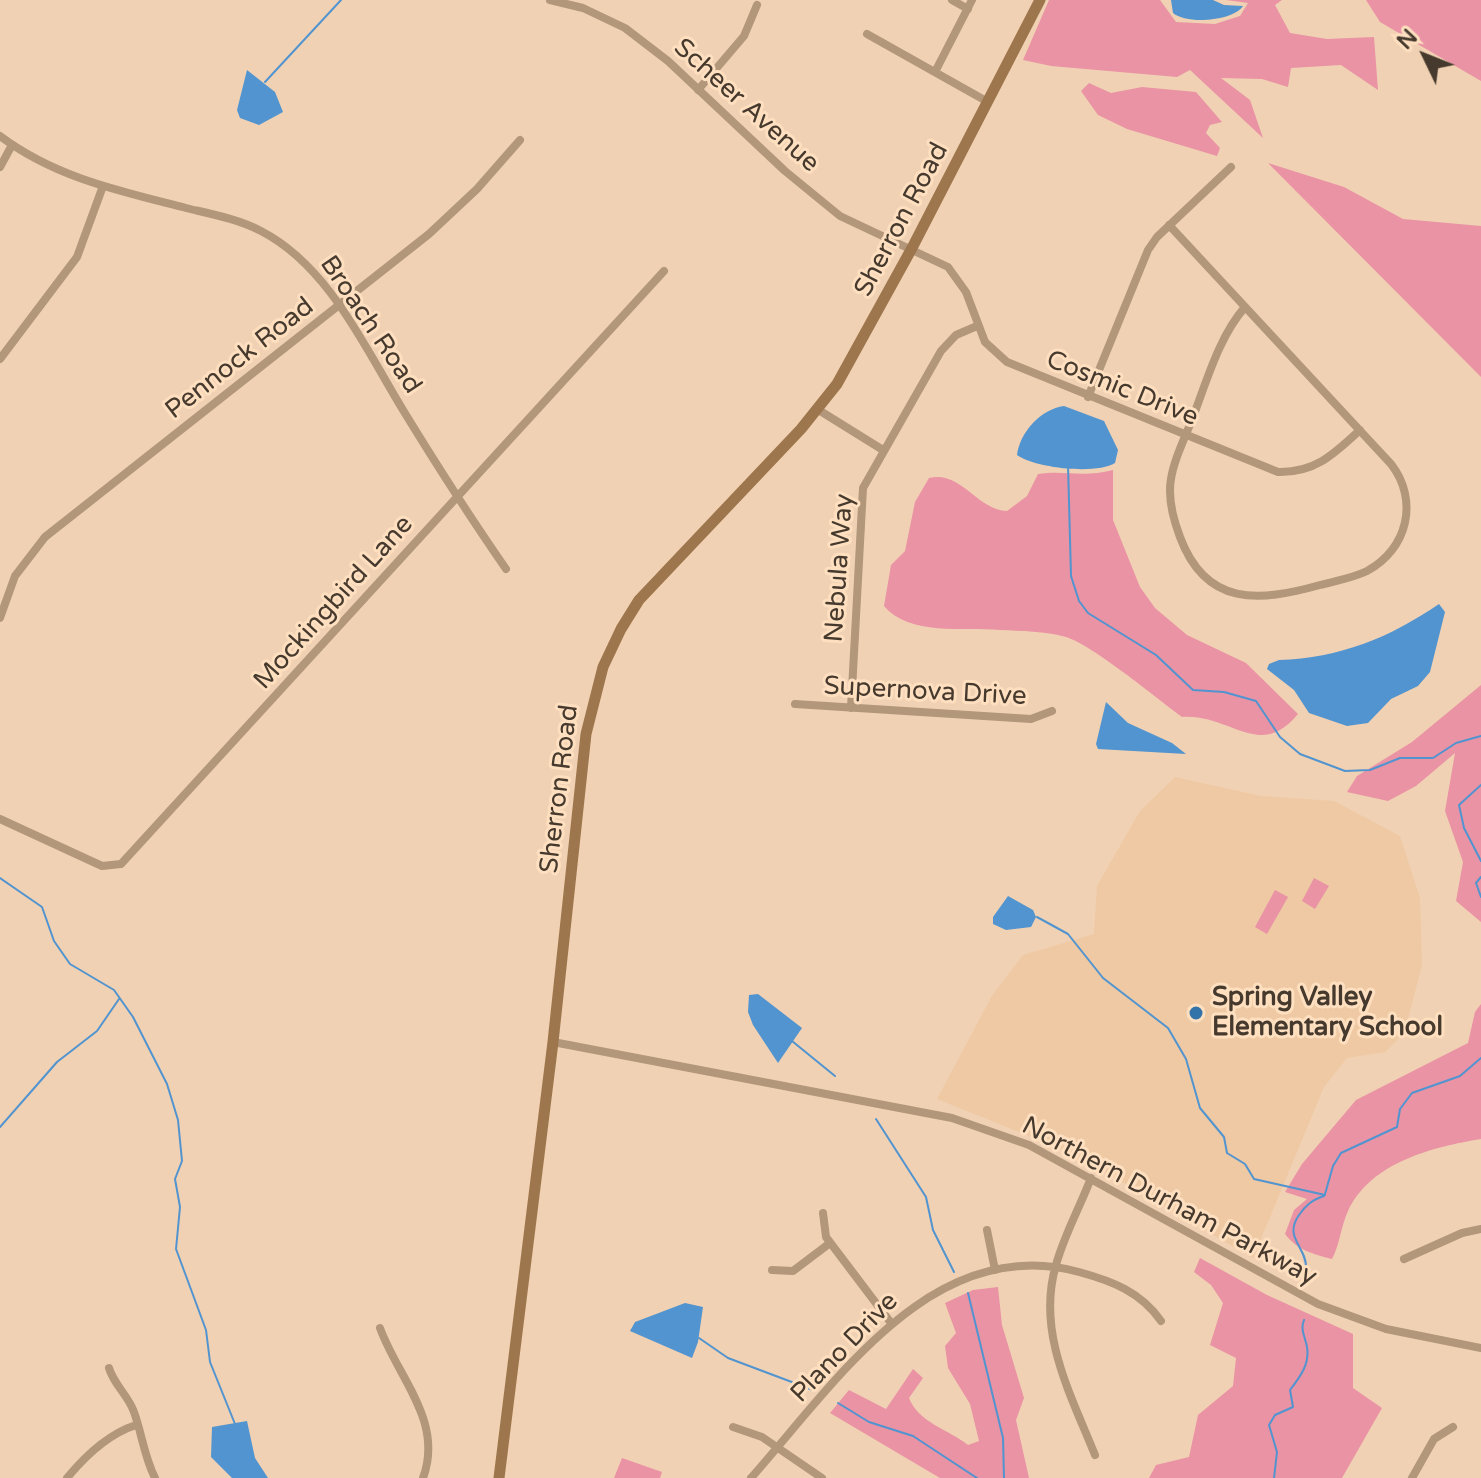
<!DOCTYPE html>
<html>
<head>
<meta charset="utf-8">
<style>
	body { margin:0 }
	#map { position:relative; width:1481px; height:1478px; overflow:hidden; background:#f1d1b3; font-family:"Varela Round",sans-serif }
	canvas { display:block }
	.north { position:absolute; left:1385px; top:16px; width:80px; height:80px; -webkit-text-stroke:6px #fedfbf; paint-order:stroke; rotate:313deg; font-size:22px; font-weight:700; line-height:32px; text-align:center; color:#46392d }
	.north::after { content:''; display:block; margin:auto; width:28px; height:36px; background:#46392d; clip-path:polygon(50% 0,100% 100%,50% 72%,0 100%) }
</style>
</head>
<body>
<div id="map">
<canvas width="1481" height="1478"></canvas>
<div class="north">N</div>
</div>
<script>
const c = document.querySelector('canvas').getContext('2d');
c.lineJoin = 'round';
function fillPath(path, color) {
  c.fillStyle = color;
  c.fill(path, 'evenodd');
}
function stroke(path, color, width, dash) {
  c.strokeStyle = color;
  c.lineWidth = width;
  c.lineCap = dash ? 'butt' : 'round';
  c.setLineDash(dash || []);
  c.stroke(path);
}
function drawText(font, color, halo, rows, align = 'center') {
  c.font = font + ' "Varela Round",sans-serif';
  c.lineWidth = 6;
  c.setLineDash([]);
  c.textBaseline = 'middle';
  c.strokeStyle = halo;
  c.fillStyle = color;
  for (const [text, x, y, turn = 0] of rows) {
    c.save();
    c.translate(x, y);
    c.rotate((+turn || 0) * Math.PI / 180);
    c.textAlign = isNaN(turn) ? turn : align;
    if (halo) c.strokeText(text, 0, 0);
    c.fillText(text, 0, 0);
    c.restore();
  }
}
fillPath(new Path2D(`
	M 1175,777 L 1261,796 L 1334,801 L 1400,836 L 1420,898 L 1422,966 L 1404,1033 L 1385,1052 L 1347,1058 L 1324,1087 L 1253,1258 L 1074,1154 L 937,1099 L 993,994 L 1023,955 L 1094,934 L 1097,886 L 1140,811 Z`), '#eec9a4');
fillPath(new Path2D(`
	M 1049,0 L 1160,0 L 1176,22 L 1215,24 L 1240,16 L 1248,3 L 1226,0 L 1282,0 L 1275,5 L 1290,33 L 1327,39 L 1374,37 L 1378,90 L 1341,65 L 1291,68 L 1288,87 L 1262,79 L 1221,78 L 1250,100 L 1263,138 L 1190,70 L 1177,77 L 1051,66 L 1023,60 Z
	M 1366,0 L 1481,0 L 1481,81 L 1380,22 Z
	M 1089,83 L 1111,93 L 1142,87 L 1196,92 L 1222,122 L 1210,125 L 1206,133 L 1220,148 L 1217,156 L 1127,129 L 1098,115 L 1081,91 Z
	M 1268,163 L 1344,187 L 1403,219 L 1481,226 L 1481,377 Z
	M 1113,470 L 1113,520 L 1140,587 L 1155,608 L 1187,635 L 1246,663 L 1298,714 C 1259,761 1232,714 1182,717 C 1156,698 1094,646 1066,637 C 1045,631 1021,631 1000,630 C 963,627 909,636 884,606 L 891,565 L 905,551 L 915,502 L 929,478 C 961,470 977,510 1007,511 L 1027,496 L 1038,474 C 1065,470 1082,478 1113,470 Z
	M 1481,685 L 1481,922 L 1456,901 L 1463,862 L 1445,811 L 1455,753 L 1416,786 L 1388,801 L 1347,792 L 1357,776 L 1412,742 Z
	M 1314,878 L 1329,886 L 1315,909 L 1302,901 Z
	M 1275,890 L 1288,897 L 1267,934 L 1255,927 Z
	M 1481,1004 L 1481,1139 C 1433,1147 1371,1162 1348,1211 C 1341,1226 1340,1244 1332,1259 C 1313,1254 1297,1250 1285,1234 L 1294,1210 L 1307,1199 L 1285,1192 L 1302,1164 L 1356,1100 L 1468,1043 L 1475,1012 Z
	M 1200,1258 L 1267,1295 L 1353,1334 L 1353,1388 L 1382,1408 L 1342,1478 L 1149,1478 L 1156,1465 L 1189,1457 L 1198,1415 L 1233,1386 L 1236,1358 L 1210,1345 L 1223,1303 L 1211,1285 L 1194,1272 Z
	M 998,1287 L 1002,1325 L 1024,1398 L 1016,1420 L 1029,1478 L 940,1478 L 830,1413 L 849,1390 L 886,1409 L 913,1369 L 923,1378 L 909,1398 C 919,1423 948,1429 968,1445 L 979,1441 L 970,1404 L 948,1368 L 945,1346 L 956,1333 L 945,1303 L 973,1290 Z
	M 622,1458 L 662,1472 L 660,1478 L 614,1478 Z`), '#e993a5');
fillPath(new Path2D(`
	M 1171,0 L 1213,0 L 1224,5 L 1243,6 C 1233,21 1187,25 1173,13 Z
	M 247,70 L 275,92 L 283,112 L 259,125 L 240,118 L 237,110 Z
	M 1064,406 L 1104,421 L 1118,450 L 1115,463 C 1096,475 1035,468 1017,455 C 1020,432 1041,409 1064,406 Z
	M 1439,604 L 1445,612 L 1430,672 L 1418,686 L 1391,699 L 1368,723 L 1347,726 L 1309,713 L 1294,690 L 1267,669 L 1269,664 L 1279,660 C 1340,658 1389,638 1439,604 Z
	M 1106,702 L 1128,723 L 1172,743 L 1186,754 L 1098,749 L 1096,744 Z
	M 1008,896 L 1033,910 L 1036,917 L 1031,927 L 1006,930 L 993,924 L 993,917 Z
	M 758,994 L 802,1028 L 778,1063 L 753,1025 L 748,1012 L 749,995 Z
	M 685,1303 L 703,1307 L 698,1342 L 692,1358 L 630,1331 L 635,1322 Z
	M 247,1421 L 255,1458 L 268,1478 L 232,1478 L 211,1457 L 212,1427 Z`), '#5194cf');
stroke(new Path2D(`
	M 265,82 L 341,0
	M 1068,465 L 1071,576 L 1079,601 L 1088,613 L 1156,655 L 1193,690 L 1224,692 L 1256,701 L 1280,737 L 1300,754 L 1345,771 L 1370,770 L 1400,758 L 1433,758 L 1456,743 L 1481,736
	M 1481,785 L 1459,805 L 1464,828 L 1481,861
	M 1481,877 L 1476,883 L 1481,897
	M 0,878 L 42,907 L 54,941 L 70,964 L 114,990 L 133,1017 L 167,1084 L 178,1120 L 182,1161 L 175,1179 L 180,1207 L 176,1249 L 206,1330 L 210,1362 L 235,1424
	M 1037,917 L 1068,934 L 1103,978 L 1168,1028 L 1186,1059 L 1200,1108 L 1224,1137 L 1227,1153 L 1245,1164 L 1254,1179 L 1325,1195
	M 792,1041 L 835,1076
	M 876,1119 L 926,1197 L 933,1230 L 954,1272
	M 0,1127 L 57,1062 L 97,1031 L 119,999
	M 1325,1194 L 1333,1166 L 1341,1153 L 1397,1127 L 1400,1109 L 1412,1093 L 1460,1076 L 1481,1058
	M 1306,1268 C 1307,1247 1283,1238 1299,1215 C 1306,1205 1312,1200 1324,1196
	M 968,1293 L 1003,1438 L 1004,1478
	M 699,1338 L 728,1358 L 813,1390
	M 838,1403 L 869,1422 L 913,1436 L 977,1478
	M 1274,1478 L 1277,1452 L 1269,1425 L 1275,1415 L 1293,1407 L 1290,1390 C 1300,1377 1310,1364 1307,1347 C 1305,1336 1300,1330 1304,1320`), '#5194cf', 2);
stroke(new Path2D(`
	M 550,0 L 583,8 L 625,28 L 668,61 L 785,171 L 840,216 L 948,267 L 966,292 L 985,342 L 1007,362 L 1278,472 C 1315,473 1334,454 1360,430
	M 952,0 L 968,9
	M 867,34 L 988,102
	M 935,72 L 972,0
	M 698,90 L 744,36 L 757,5
	M 0,136 C 56,178 120,191 186,208 C 211,214 238,219 261,231 C 329,266 365,348 403,410 C 436,464 470,517 506,569
	M 0,167 L 12,145
	M 1169,225 L 1391,464 C 1419,500 1408,549 1367,571 C 1353,578 1335,581 1320,585 C 1259,602 1206,607 1180,537 C 1162,490 1170,472 1189,427 C 1205,388 1217,339 1245,307
	M 0,359 L 77,257 L 103,186
	M 1088,397 L 1148,250 L 1157,237 L 1231,167
	M 817,409 L 883,450
	M 0,618 L 15,576 L 45,537 L 429,234 L 477,189 L 520,140
	M 795,704 L 1031,719 L 1052,711
	M 851,708 L 863,488 L 941,351 L 956,335 L 977,326
	M 0,819 L 102,866 L 121,864 L 664,271
	M 553,1042 L 952,1118 L 1029,1145 L 1318,1304 L 1386,1329 L 1481,1348
	M 1091,1178 C 1080,1207 1064,1235 1056,1265 C 1036,1332 1071,1395 1095,1455
	M 823,1213 L 826,1237 L 891,1323
	M 987,1230 L 995,1270
	M 1404,1259 L 1462,1233 L 1481,1229
	M 772,1270 L 793,1271 L 830,1243
	M 380,1328 C 398,1378 444,1421 423,1478
	M 109,1368 C 114,1385 128,1395 134,1412 C 142,1434 144,1456 155,1478
	M 733,1427 L 762,1437 L 822,1478
	M 67,1478 C 86,1455 108,1434 136,1425
	M 751,1478 C 834,1385 932,1232 1079,1272 C 1112,1281 1141,1292 1161,1321
	M 1412,1478 L 1434,1439 L 1453,1427`), '#b2977b', 8);
stroke(new Path2D(`
	M 499,1478 L 553,1042 L 586,734 L 603,667 L 621,629 L 639,600 L 801,429 L 837,384 L 912,248 L 1040,0`), '#9e764d', 11);
for (const [x, y, r, color] of [
	[1196,1013,8,"#3273a9"]
]) {
  const dot = new Path2D();
  dot.arc(x, y, r, 0, 2 * Math.PI);
  c.fillStyle = color;
  c.fill(dot);
  stroke(dot, '#fedfbf', 3);
}
drawText('26px', '#46392d', '#fedfbf', [
	["Scheer Avenue",746,106,42],
	["Sherron Road",902,220,-62],
	["Broach Road",370,325,56],
	["Pennock Road",240,359,-38],
	["Cosmic Drive",1122,389,22],
	["Nebula Way",840,568,-86],
	["Mockingbird Lane",334,603,-48],
	["Supernova Drive",925,692,3],
	["Sherron Road",560,789,-83],
	["Northern Durham Parkway",1169,1202,28],
	["Plano Drive",845,1348,-46]
]);
drawText('bold 26px', '#46392d', '#fedfbf', [
	["Spring Valley",1212,998],
	["Elementary School",1212,1028]
], 'left');
</script>
</body>
</html>
